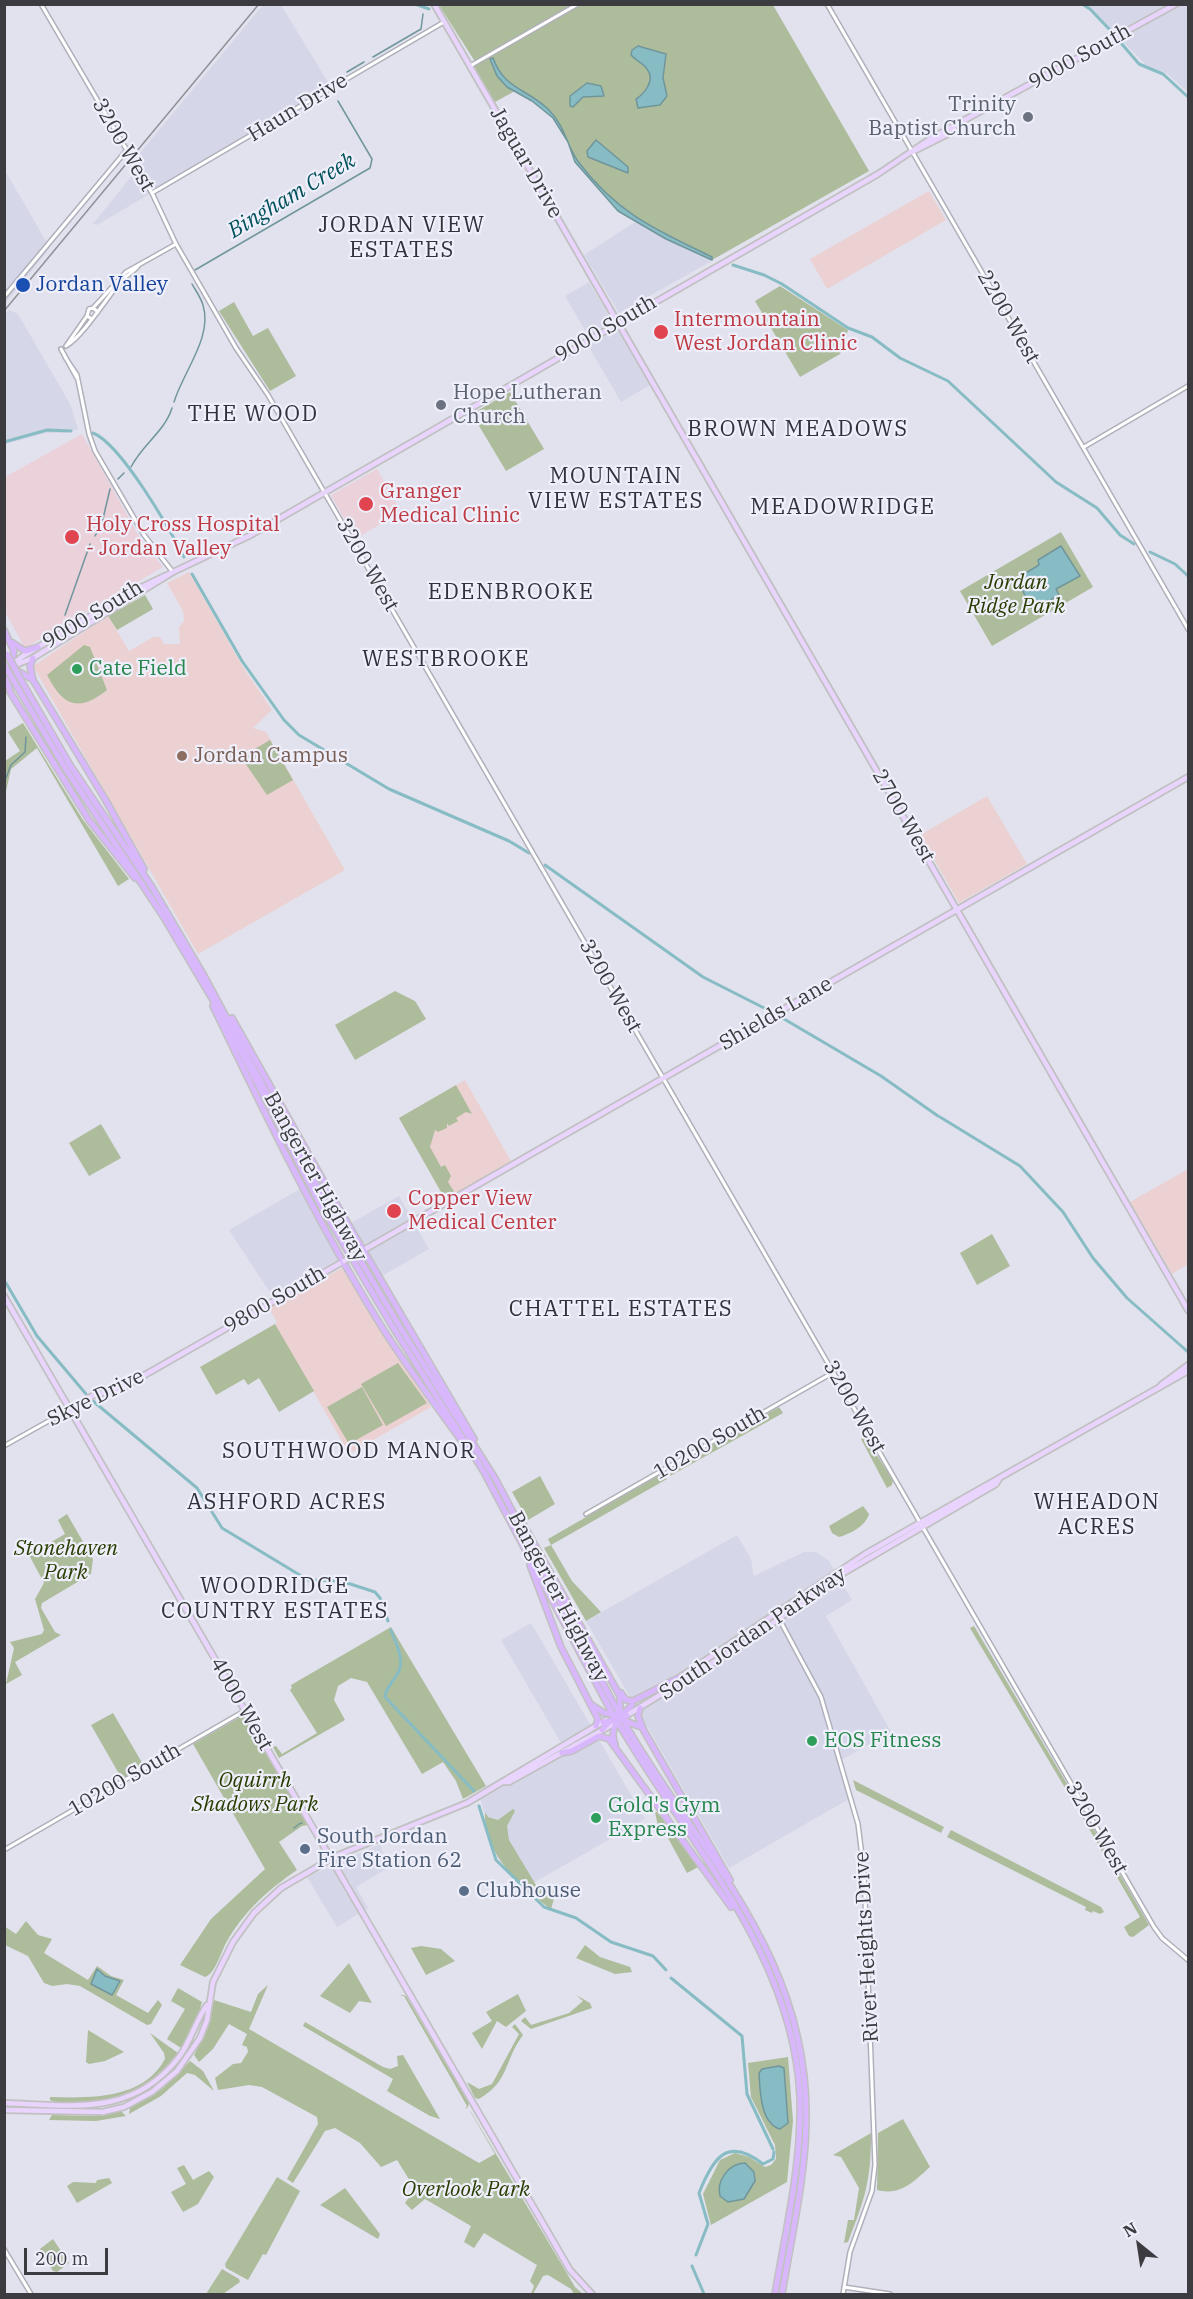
<!DOCTYPE html>
<html>
<head>
<meta charset="utf-8">
<style>
	body { margin:0 }
	#map { position:relative; width:1193px; height:2299px; overflow:hidden; background:#e1e2ed; font-family:"IBM Plex Serif",serif }
	canvas { display:block }
	.frame { position:absolute; inset:0; border:6px solid #3c3c40; pointer-events:none }
	.north { position:absolute; left:1109px; top:2215px; width:60px; height:60px; -webkit-text-stroke:4px #eeeffa; paint-order:stroke; rotate:330deg; font-size:16px; font-weight:700; line-height:24px; text-align:center; color:#3c3c40 }
	.north::after { content:''; display:block; margin:auto; width:21px; height:27px; background:#3c3c40; clip-path:polygon(50% 0,100% 100%,50% 72%,0 100%) }
	.scale { position:absolute; left:24px; top:2248px; width:84px; height:27px; box-sizing:border-box; border:3px solid #3c3c40; border-top:0; padding-left:8px; font-size:18px; line-height:21px; white-space:nowrap; color:#3c3c40; -webkit-text-stroke:4px #eeeffa; paint-order:stroke }
</style>
</head>
<body>
<div id="map">
<canvas width="1193" height="2299"></canvas>
<div class="frame"></div>
<div class="north">N</div>
<div class="scale">200 m</div>
</div>
<script>
const c = document.querySelector('canvas').getContext('2d');
c.lineJoin = 'round';
function fillPath(path, color) {
  c.fillStyle = color;
  c.fill(path, 'evenodd');
}
function stroke(path, color, width, dash) {
  c.strokeStyle = color;
  c.lineWidth = width;
  c.lineCap = dash ? 'butt' : 'round';
  c.setLineDash(dash || []);
  c.stroke(path);
}
function drawText(font, color, halo, rows, align = 'center') {
  c.font = font + ' "IBM Plex Serif",serif';
  c.lineWidth = 4.5;
  c.setLineDash([]);
  c.textBaseline = 'middle';
  c.strokeStyle = halo;
  c.fillStyle = color;
  for (const [text, x, y, turn = 0] of rows) {
    c.save();
    c.translate(x, y);
    c.rotate((+turn || 0) * Math.PI / 180);
    c.textAlign = isNaN(turn) ? turn : align;
    if (halo) c.strokeText(text, 0, 0);
    c.fillText(text, 0, 0);
    c.restore();
  }
}
fillPath(new Path2D(`
	M 263,5 L 281,5 L 331,87 L 97,225 L 93,224 L 134,173 L 135,159 Z
	M 1087,5 L 1188,5 L 1188,92 L 1166,73 L 1146,65 Z
	M 4,169 L 50,248 L 5,304 L 4,304 Z
	M 635,222 L 711,259 L 710,262 L 619,313 L 584,255 Z
	M 589,282 L 650,385 L 621,402 L 589,347 L 593,344 L 565,296 Z
	M 9,310 L 18,314 L 70,404 L 78,429 L 67,433 L 46,433 L 5,444 L 4,315 Z
	M 300,1189 L 338,1259 L 273,1297 L 229,1230 Z
	M 399,1196 L 429,1249 L 382,1276 L 351,1223 Z
	M 737,1535 L 751,1559 L 754,1576 L 804,1552 L 816,1552 L 829,1561 L 852,1600 L 826,1616 L 891,1732 L 838,1762 L 849,1799 L 729,1868 L 586,1621 Z
	M 531,1623 L 645,1819 L 526,1887 L 498,1858 L 478,1791 L 561,1743 L 501,1640 Z
	M 380,1844 L 388,1868 L 356,1887 L 368,1908 L 337,1927 L 307,1877 Z`), '#d5d6e8');
fillPath(new Path2D(`
	M 929,191 L 946,220 L 827,289 L 810,259 Z
	M 189,572 L 243,667 L 272,710 L 253,728 L 266,732 L 345,870 L 198,954 L 33,666 L 108,616 L 129,651 L 153,637 L 160,637 L 164,644 L 180,644 L 179,627 L 184,621 L 183,611 L 167,583 Z
	M 987,796 L 1027,864 L 959,903 L 920,835 Z
	M 465,1080 L 511,1161 L 446,1200 L 399,1118 Z
	M 1188,1169 L 1188,1264 L 1172,1274 L 1130,1202 Z
	M 342,1268 L 431,1407 L 349,1454 L 275,1324 L 277,1322 L 269,1308 Z`), '#ecd1d3');
fillPath(new Path2D(`
	M 82,434 L 142,542 L 163,567 L 25,648 L 5,612 L 5,477 Z
	M 377,469 L 401,512 L 355,539 L 331,495 Z`), '#ead1da');
fillPath(new Path2D(`
	M 439,5 L 773,5 L 869,171 L 712,260 L 666,239 L 618,211 L 575,162 L 568,142 L 553,118 L 533,101 L 515,91 L 495,102 L 474,67 L 476,65 L 474,60 Z
	M 780,286 L 848,330 L 840,354 L 800,377 L 755,301 Z
	M 234,302 L 253,336 L 268,328 L 296,376 L 270,391 L 219,311 Z
	M 510,392 L 544,449 L 506,471 L 472,414 Z
	M 1061,532 L 1093,587 L 992,646 L 960,591 Z
	M 145,595 L 153,609 L 117,630 L 108,616 Z
	M 84,645 L 90,647 L 107,690 C 78,713 63,706 47,675 Z
	M 23,723 L 83,820 L 129,879 L 118,886 L 37,748 L 11,769 L 5,796 L 5,761 L 20,751 L 8,732 Z
	M 270,740 L 293,780 L 267,795 L 241,757 Z
	M 395,991 L 415,1001 L 426,1019 L 355,1060 L 335,1025 Z
	M 456,1085 L 472,1114 L 466,1112 L 456,1118 L 458,1121 L 449,1126 L 447,1123 L 447,1128 L 438,1132 L 435,1130 L 430,1147 L 441,1167 L 445,1165 L 451,1176 L 448,1182 L 455,1193 L 445,1199 L 399,1118 Z
	M 101,1124 L 121,1158 L 89,1176 L 69,1143 Z
	M 992,1234 L 1010,1266 L 977,1285 L 960,1253 Z
	M 275,1324 L 314,1391 L 279,1412 L 259,1378 L 248,1385 L 244,1379 L 216,1395 L 200,1367 Z
	M 398,1363 L 427,1403 L 386,1426 L 361,1384 Z
	M 362,1387 L 383,1425 L 349,1444 L 327,1407 Z
	M 779,1407 L 783,1413 L 670,1476 L 670,1469 Z
	M 865,1437 L 893,1480 L 892,1485 L 887,1488 L 861,1439 Z
	M 661,1474 L 667,1479 L 551,1545 L 548,1539 Z
	M 540,1476 L 555,1504 L 528,1520 L 512,1492 Z
	M 863,1506 L 869,1514 C 866,1526 850,1534 839,1537 L 832,1533 L 829,1526 Z
	M 67,1514 L 93,1559 L 91,1574 L 42,1603 L 41,1608 L 55,1632 L 61,1635 L 15,1662 L 22,1675 L 6,1684 L 14,1648 L 10,1642 L 42,1634 L 44,1630 L 35,1599 L 44,1583 L 29,1555 L 65,1534 L 58,1520 Z
	M 551,1545 L 572,1581 L 601,1612 L 586,1621 L 544,1548 Z
	M 974,1626 L 1073,1794 L 1071,1798 L 970,1628 Z
	M 391,1627 L 486,1786 L 463,1799 L 456,1781 L 443,1762 L 422,1774 L 367,1682 L 351,1678 L 338,1686 L 334,1700 L 345,1720 L 279,1758 L 273,1747 L 276,1746 L 282,1754 L 317,1733 L 290,1690 L 292,1688 L 291,1685 Z
	M 113,1713 L 144,1766 L 122,1779 L 91,1725 Z
	M 240,1717 L 245,1717 L 308,1825 L 302,1826 L 279,1842 L 297,1870 C 269,1889 243,1912 226,1943 C 221,1952 215,1974 205,1977 L 180,1965 L 211,1919 L 265,1869 L 193,1744 Z
	M 853,1780 L 944,1827 L 941,1833 L 856,1790 Z
	M 1073,1801 L 1078,1802 L 1149,1925 L 1133,1937 L 1129,1936 L 1124,1927 L 1140,1917 Z
	M 513,1809 L 515,1811 L 507,1826 L 509,1840 L 536,1885 L 556,1892 L 551,1909 C 520,1887 483,1853 485,1812 L 488,1817 L 498,1820 Z
	M 655,1812 L 657,1812 L 700,1866 L 687,1873 L 662,1827 L 658,1826 Z
	M 951,1830 L 1101,1907 L 1104,1912 L 1100,1914 L 1093,1911 L 1092,1913 L 1085,1910 L 1086,1907 L 947,1837 Z
	M 26,1921 L 38,1935 L 52,1939 L 44,1953 L 88,1980 L 97,1966 L 111,1976 L 124,1980 L 116,1995 L 148,2013 L 158,2000 L 162,2005 L 151,2024 L 147,2025 L 80,1986 L 67,1984 L 52,1986 L 44,1983 L 28,1956 L 5,1945 L 4,1926 L 16,1934 Z
	M 585,1945 L 600,1957 L 630,1967 L 632,1972 L 615,1974 L 576,1958 Z
	M 421,1946 L 441,1949 L 455,1961 L 426,1975 L 411,1948 Z
	M 349,1963 L 372,2003 L 359,2001 L 350,2013 L 320,1996 Z
	M 268,1985 L 249,2029 L 479,2163 L 495,2154 L 470,2111 L 471,2112 L 575,2287 L 583,2294 L 574,2294 L 571,2289 L 548,2275 L 543,2276 L 533,2294 L 531,2294 L 534,2286 L 530,2281 L 537,2265 L 484,2233 L 474,2248 L 464,2242 L 471,2226 L 425,2199 L 412,2210 L 405,2203 L 415,2189 L 397,2160 L 381,2167 L 360,2143 L 335,2128 L 325,2131 L 293,2183 L 287,2179 L 318,2124 L 317,2117 L 262,2087 L 249,2085 L 218,2090 L 215,2078 L 233,2064 L 241,2063 L 248,2052 L 247,2047 L 242,2045 L 247,2034 L 229,2024 L 213,2049 L 199,2062 L 194,2055 L 207,2029 L 214,2000 L 251,2012 L 258,1994 Z
	M 178,1988 L 202,2002 L 197,2020 L 181,2048 L 167,2039 L 185,2009 L 171,2001 Z
	M 518,1994 L 526,2011 L 506,2027 L 497,2021 L 482,2049 L 472,2033 L 492,2021 L 486,2012 Z
	M 403,1995 L 406,1996 L 469,2103 L 468,2107 L 465,2109 L 467,2106 L 404,1996 L 400,1996 Z
	M 576,1995 L 590,2003 L 592,2008 L 531,2029 L 521,2021 L 525,2017 L 531,2025 L 569,2013 L 583,2001 Z
	M 305,2022 L 383,2067 L 390,2069 L 398,2066 L 397,2056 L 403,2055 L 440,2119 L 430,2116 L 387,2091 L 393,2079 L 303,2026 Z
	M 515,2024 L 523,2035 C 504,2060 510,2081 479,2099 L 475,2098 L 467,2082 L 479,2089 L 492,2084 L 519,2034 L 512,2027 Z
	M 88,2030 L 124,2052 L 105,2061 L 89,2064 L 86,2062 Z
	M 150,2033 L 178,2053 C 156,2089 113,2104 73,2103 C 65,2102 56,2103 50,2100 L 50,2097 C 89,2098 143,2100 165,2059 L 164,2053 Z
	M 788,2057 L 793,2121 L 787,2182 L 711,2225 L 703,2194 L 720,2160 L 735,2153 L 749,2157 L 765,2167 L 771,2165 L 776,2159 L 775,2145 L 751,2097 L 748,2063 Z
	M 190,2061 L 203,2071 L 214,2091 L 195,2075 L 187,2073 L 161,2096 L 129,2114 L 130,2108 L 162,2089 Z
	M 121,2111 L 126,2116 L 96,2121 L 49,2120 L 52,2115 L 94,2116 Z
	M 903,2119 L 930,2167 C 913,2182 901,2196 877,2190 L 878,2133 Z
	M 871,2133 C 871,2182 865,2198 848,2242 L 844,2243 L 848,2220 L 854,2220 L 859,2188 L 841,2157 L 833,2155 Z
	M 184,2165 L 193,2180 L 209,2171 L 214,2177 L 198,2204 L 183,2212 L 171,2192 L 186,2184 L 177,2168 Z
	M 277,2177 L 300,2191 L 266,2255 L 263,2254 L 248,2280 L 226,2268 L 225,2264 Z
	M 109,2178 L 112,2183 L 77,2203 L 67,2186 L 73,2182 L 96,2183 L 97,2180 Z
	M 345,2188 L 380,2234 L 378,2239 L 320,2205 Z
	M 53,2239 L 69,2263 L 57,2272 L 53,2271 L 40,2249 Z
	M 222,2269 L 239,2279 L 240,2282 L 223,2294 L 206,2294 Z`), '#adbc9b');
const water = new Path2D(`
	M 638,46 L 666,54 L 663,78 L 667,96 L 660,105 L 638,108 L 636,99 C 644,94 656,80 647,69 C 643,63 636,61 631,55 L 632,50 Z
	M 493,58 C 505,90 526,88 548,109 C 567,128 566,147 580,164 C 618,214 657,230 712,257 L 712,260 L 666,239 L 618,211 L 575,162 L 568,142 L 553,118 L 532,101 L 507,87 L 497,76 L 490,59 Z
	M 587,83 L 601,86 L 604,96 L 583,97 L 573,107 L 570,106 L 570,96 Z
	M 596,140 L 628,167 L 628,173 L 588,157 L 587,151 Z
	M 1061,546 L 1080,576 L 1056,589 L 1059,595 L 1033,610 L 1016,579 L 1039,565 L 1038,560 Z
	M 97,1969 L 105,1976 L 120,1981 L 112,1995 L 91,1984 Z
	M 779,2066 L 784,2068 L 788,2123 L 780,2129 C 760,2123 760,2090 759,2073 L 762,2069 Z
	M 745,2163 L 754,2172 L 755,2181 L 744,2199 L 728,2202 L 720,2196 C 716,2181 729,2163 745,2163 Z`);
fillPath(water, '#87bcc4');
stroke(water, '#70969c', 1.5);
stroke(new Path2D(`
	M 373,57 L 421,29 L 423,14
	M 347,72 L 364,62
	M 195,270 L 370,168 L 372,159 L 338,101
	M 174,402 C 183,372 213,337 203,305 C 201,298 196,291 192,284
	M 131,467 C 142,445 165,431 172,408
	M 118,479 L 124,473
	M 102,523 L 110,489
	M 95,536 L 99,529
	M 65,615 L 90,544
	M 4,783 L 11,765 L 25,752 L 26,737
	M 299,1824 L 302,1823
	M 294,1828 L 298,1825`), '#70969c', 1.5);
stroke(new Path2D(`
	M 415,4 L 429,9
	M 1082,4 L 1090,9 L 1110,30
	M 1121,43 L 1139,64 L 1163,74 L 1188,97
	M 733,265 L 764,275 L 782,284 L 848,328 L 872,337 L 900,358 L 948,381 L 1056,482 L 1097,508 L 1120,535 L 1134,544
	M 93,433 C 121,444 169,528 184,557
	M 4,442 L 47,430 L 71,431
	M 1150,552 L 1175,564 L 1188,576
	M 192,574 L 242,661 L 284,720 L 299,735 L 389,789 L 509,841 L 529,853
	M 545,865 L 703,977 L 772,1012
	M 779,1016 L 881,1076 L 938,1116
	M 940,1117 L 1020,1166 L 1063,1212 L 1093,1258 L 1127,1298 L 1188,1352
	M 6,1283 L 37,1336 L 86,1394
	M 93,1401 L 197,1488 L 222,1528 L 308,1580 L 341,1581 L 375,1592 L 380,1598 L 388,1621
	M 391,1630 C 395,1641 403,1656 400,1668 C 397,1679 386,1685 385,1697 L 474,1791
	M 479,1806 L 496,1860 L 544,1907 L 576,1918 L 611,1942 L 653,1956 L 666,1970
	M 671,1978 L 742,2036 L 747,2094 L 773,2149
	M 696,2255 L 708,2224 L 699,2193 C 713,2158 727,2136 763,2164 L 773,2159 L 774,2152
	M 692,2266 L 704,2294`), '#87bcc4', 3);
const minor = new Path2D(`
	M 41,4 L 152,193 L 176,244 L 236,348 L 268,395 L 1154,1927 L 1162,1938 L 1188,1960
	M 827,4 L 1188,629
	M 470,66 L 578,4
	M 152,193 L 444,22
	M 4,297 L 126,151
	M 93,308 L 126,272 L 176,244
	M 92,319 L 87,316 L 89,309 L 93,308 L 98,312
	M 66,346 C 83,336 106,299 120,282 C 126,276 133,272 138,266
	M 66,346 L 87,316
	M 61,349 L 77,378
	M 65,357 L 77,375 L 89,434 L 95,451 L 144,535 L 172,571
	M 1084,447 L 1188,386
	M 4,1446 L 70,1409
	M 586,1514 L 834,1372
	M 776,1613 L 821,1697 L 858,1824 L 864,1872 L 875,2165 L 872,2191 L 850,2252 L 843,2294
	M 4,1850 L 246,1710
	M 4,2249 L 31,2294
	M 844,2287 L 890,2294`);
const major = new Path2D(`
	M 434,4 L 1188,1310
	M 912,152 L 952,132 L 954,129
	M 18,664 L 33,658 L 173,572
	M 4,671 L 23,656 L 133,591 L 249,536 L 878,174 L 930,139 L 1176,4
	M 362,1251 L 1188,777
	M 4,1296 L 570,2270 L 592,2294
	M 1161,1385 L 1188,1365
	M 70,1409 L 94,1395 L 122,1388 L 344,1261
	M 680,1677 L 865,1554 L 1188,1371
	M 624,1717 L 745,1643 L 840,1575 L 996,1484 L 999,1479
	M 504,1782 L 509,1782 L 617,1722
	M 4,2103 C 71,2105 132,2118 179,2057 C 191,2041 196,2020 207,2005
	M 4,2110 L 103,2112 L 124,2107 L 152,2092 L 177,2071 L 200,2038 L 207,2020 L 213,1982 L 233,1942 L 254,1913 L 281,1888 L 336,1856 L 467,1803 L 606,1720`);
const highway = new Path2D(`
	M 4,630 L 14,651 L 7,680 L 10,692 L 89,820 L 135,878
	M 13,643 L 25,651 L 38,647
	M 33,658 L 30,666 L 33,680 L 105,799 L 144,869
	M 14,669 L 32,679
	M 22,682 L 70,765 L 152,887 L 203,974 L 325,1201 L 400,1327 L 496,1480 L 616,1708
	M 16,685 L 67,771 L 163,916 L 223,1017 L 322,1208 L 391,1324 L 484,1472 L 611,1711
	M 213,1006 C 265,1114 317,1222 380,1324 C 406,1366 437,1407 466,1447
	M 232,1018 L 341,1212 L 474,1439
	M 523,1524 L 620,1696 L 620,1710 L 602,1730
	M 530,1565 L 561,1647 L 598,1719 L 596,1726
	M 621,1693 L 626,1700 L 633,1701 L 682,1676
	M 592,1705 L 604,1713 L 627,1716
	M 640,1708 L 638,1716 L 644,1731 L 730,1880
	M 603,1722 L 623,1720 L 641,1727
	M 625,1724 C 702,1857 810,1957 806,2123 C 805,2180 791,2238 782,2294
	M 620,1726 C 689,1844 794,1955 800,2097 C 802,2163 786,2229 775,2294
	M 615,1744 C 608,1727 621,1716 632,1705
	M 562,1753 L 572,1751 L 599,1736 L 609,1739 L 731,1907`);
stroke(minor, '#b0b0bb', 6);
stroke(major, '#c1c1c2', 8);
stroke(highway, '#c1c1c2', 8);
stroke(minor, '#fff', 3);
stroke(major, '#e8d4fd', 4.5);
stroke(highway, '#d8b7fc', 5);
stroke(new Path2D(`
	M 4,311 L 259,4`), '#909098', 1.5);
const majorBridge = new Path2D(`
	M 344,1261 L 362,1251`);
const highwayBridge = new Path2D(`
	M 7,654 L 22,682
	M 4,664 L 16,685`);
stroke(majorBridge, '#c1c1c2', 8, []);
stroke(highwayBridge, '#c1c1c2', 8, []);
stroke(majorBridge, '#e8d4fd', 4.5);
stroke(highwayBridge, '#d8b7fc', 5);
for (const [x, y, r, color] of [
	[1028,117,6,"#6b7280"],
	[23,285,8,"#1a4fb4"],
	[661,332,8,"#e0444e"],
	[441,405,6,"#6b7280"],
	[366,504,8,"#e0444e"],
	[72,537,8,"#e0444e"],
	[77,669,6,"#2e9e5b"],
	[182,756,6,"#8d6e63"],
	[394,1211,8,"#e0444e"],
	[812,1741,6,"#2e9e5b"],
	[596,1818,6,"#2e9e5b"],
	[305,1849,6,"#5c6f8a"],
	[464,1891,6,"#5c6f8a"]
]) {
  const dot = new Path2D();
  dot.arc(x, y, r, 0, 2 * Math.PI);
  c.fillStyle = color;
  c.fill(dot);
  stroke(dot, '#eeeffa', 2);
}
drawText('21px', '#3c3c40', '#eeeffa', [
	["9000 South",1080,57,-29],
	["Haun Drive",298,108,-31],
	["3200 West",123,145,60],
	["Jaguar Drive",526,163,60],
	["2200 West",1008,317,60],
	["9000 South",606,329,-30],
	["3200 West",367,565,60],
	["9000 South",93,615,-31],
	["2700 West",903,816,60],
	["3200 West",610,986,60],
	["Shields Lane",776,1014,-30],
	["Bangerter Highway",315,1177,61],
	["9800 South",275,1300,-30],
	["Skye Drive",96,1398,-26],
	["3200 West",854,1407,60],
	["10200 South",710,1443,-30],
	["Bangerter Highway",558,1597,62],
	["South Jordan Parkway",753,1634,-34],
	["4000 West",241,1704,60],
	["10200 South",125,1780,-30],
	["3200 West",1096,1828,60],
	["River Heights Drive",867,1947,-93]
]);
drawText('21px', '#5b616d', '#eeeffa', [
	["Trinity",1016,105],
	["Baptist Church",1016,129],
	["Hope Lutheran",453,393,"left"],
	["Church",453,417,"left"]
], 'right');
drawText('21px', '#164399', '#eeeffa', [
	["Jordan Valley",36,285]
], 'left');
drawText('21px', '#be3a42', '#eeeffa', [
	["Intermountain",674,320],
	["West Jordan Clinic",674,344],
	["Granger",380,492],
	["Medical Clinic",380,516],
	["Holy Cross Hospital",86,525],
	["- Jordan Valley",86,549],
	["Copper View",408,1199],
	["Medical Center",408,1223]
], 'left');
drawText('italic 21px', '#293d00', '#eeeffa', [
	["Jordan",1016,583],
	["Ridge Park",1016,607],
	["Stonehaven",66,1549],
	["Park",66,1573],
	["Oquirrh",255,1781],
	["Shadows Park",255,1805],
	["Overlook Park",466,2190]
]);
drawText('21px', '#27864d', '#eeeffa', [
	["Cate Field",89,669],
	["EOS Fitness",824,1741],
	["Gold's Gym",608,1806],
	["Express",608,1830]
], 'left');
drawText('21px', '#785e54', '#eeeffa', [
	["Jordan Campus",194,756]
], 'left');
drawText('21px', '#4e5e75', '#eeeffa', [
	["South Jordan",317,1837],
	["Fire Station 62",317,1861],
	["Clubhouse",476,1891]
], 'left');
drawText('italic 22px', '#00515a', '#eeeffa', [
	["Bingham Creek",292,196,-31]
]);
c.letterSpacing = '1.5px';
drawText('22px', '#32323b', '#eeeffa', [
	["JORDAN VIEW",402,226],
	["ESTATES",402,251],
	["THE WOOD",253,415],
	["BROWN MEADOWS",798,430],
	["MOUNTAIN",616,477],
	["VIEW ESTATES",616,502],
	["MEADOWRIDGE",843,508],
	["EDENBROOKE",511,593],
	["WESTBROOKE",446,660],
	["CHATTEL ESTATES",621,1310],
	["SOUTHWOOD MANOR",349,1452],
	["ASHFORD ACRES",287,1503],
	["WHEADON",1097,1503],
	["ACRES",1097,1528],
	["WOODRIDGE",275,1587],
	["COUNTRY ESTATES",275,1612]
]);
c.letterSpacing = '0px';
</script>
</body>
</html>
